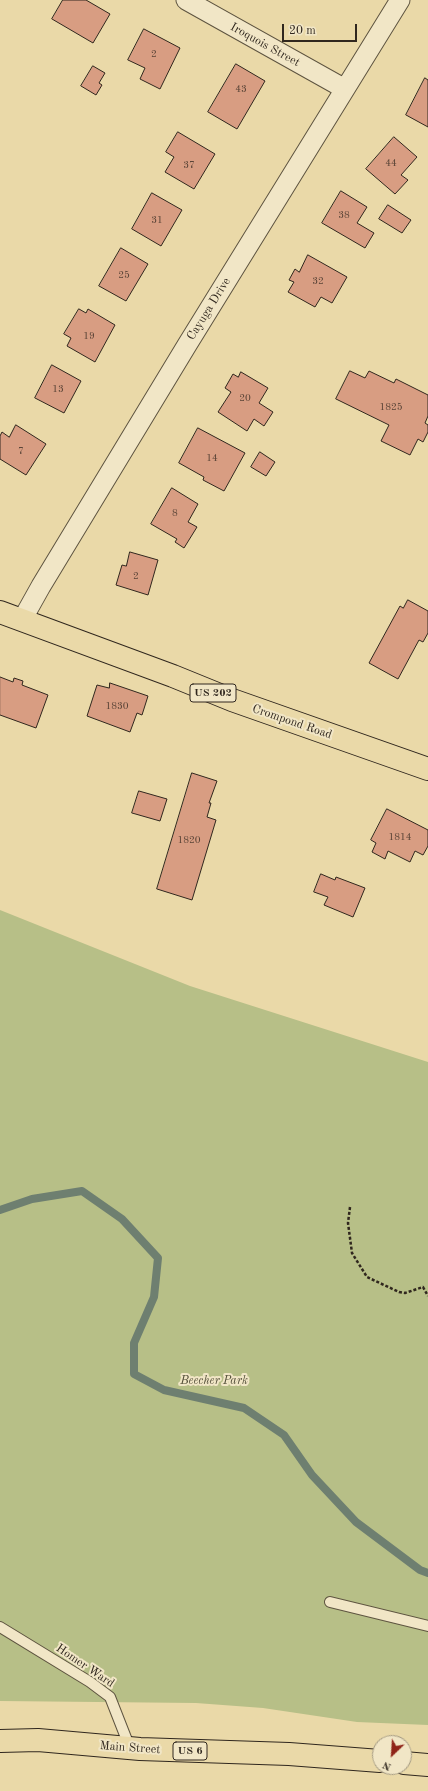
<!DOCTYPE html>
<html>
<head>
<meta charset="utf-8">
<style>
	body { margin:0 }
	#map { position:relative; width:428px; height:1791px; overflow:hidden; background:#ead9a8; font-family:"Old Standard TT",serif }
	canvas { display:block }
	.north { position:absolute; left:372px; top:1735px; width:40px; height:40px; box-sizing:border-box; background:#f1e6c6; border:1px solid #a49a83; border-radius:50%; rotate:205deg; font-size:11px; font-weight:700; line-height:16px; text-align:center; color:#30271e }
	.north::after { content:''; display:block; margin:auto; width:14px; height:18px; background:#8f2418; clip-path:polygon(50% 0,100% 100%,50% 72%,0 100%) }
	.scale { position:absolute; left:282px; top:24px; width:75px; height:18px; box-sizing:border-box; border:2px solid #30271e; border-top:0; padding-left:5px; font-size:12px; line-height:14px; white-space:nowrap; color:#30271e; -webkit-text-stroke:3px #f1e6c6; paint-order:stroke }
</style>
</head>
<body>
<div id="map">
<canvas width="428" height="1791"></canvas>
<div class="north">N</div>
<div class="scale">20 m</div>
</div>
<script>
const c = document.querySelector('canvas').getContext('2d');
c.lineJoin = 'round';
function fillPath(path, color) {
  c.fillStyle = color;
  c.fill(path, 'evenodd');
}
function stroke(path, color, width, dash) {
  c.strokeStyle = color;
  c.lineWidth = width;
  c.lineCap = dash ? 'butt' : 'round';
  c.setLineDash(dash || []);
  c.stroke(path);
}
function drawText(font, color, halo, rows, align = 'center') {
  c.font = font + ' "Old Standard TT",serif';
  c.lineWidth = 4;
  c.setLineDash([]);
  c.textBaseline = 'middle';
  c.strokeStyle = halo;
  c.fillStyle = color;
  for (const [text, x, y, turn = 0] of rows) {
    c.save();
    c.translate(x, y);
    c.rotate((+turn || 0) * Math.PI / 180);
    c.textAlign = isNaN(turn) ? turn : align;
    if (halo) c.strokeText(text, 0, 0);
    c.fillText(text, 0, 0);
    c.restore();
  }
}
fillPath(new Path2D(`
	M 0,910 L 190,986 L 428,1062 L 428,1725 L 357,1722 L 263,1708 L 196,1703 L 0,1701 Z`), '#b7bf87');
stroke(new Path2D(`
	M 0,1210 L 32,1199 L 82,1191 L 122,1219 L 158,1258 L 154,1297 L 134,1343 L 134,1374 L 164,1390 L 244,1408 L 284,1435 L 312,1475 L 356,1522 L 420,1570 L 428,1573`), '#6e7f70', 8);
const building = new Path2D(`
	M 63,0 L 86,0 L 110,14 L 93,43 L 52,19 Z
	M 144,29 L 180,48 L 160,89 L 140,79 L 145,68 L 128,60 Z
	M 236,64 L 265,81 L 237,129 L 208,112 Z
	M 93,66 L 105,73 L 99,83 L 102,85 L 96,95 L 81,86 Z
	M 425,78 L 428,80 L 428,127 L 406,115 Z
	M 178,132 L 215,154 L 194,189 L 165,172 L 174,157 L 166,152 Z
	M 394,137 L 417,157 L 401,175 L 408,180 L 395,194 L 366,169 Z
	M 341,191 L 367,207 L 357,223 L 374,233 L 365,248 L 322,223 Z
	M 152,193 L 182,210 L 161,246 L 132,229 Z
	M 388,205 L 411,220 L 402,233 L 379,219 Z
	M 121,248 L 148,264 L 126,301 L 99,286 Z
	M 308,255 L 347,277 L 332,303 L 321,297 L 315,307 L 288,292 L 294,282 L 289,280 L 295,269 L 299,272 Z
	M 79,309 L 86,313 L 88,309 L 115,325 L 95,362 L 67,346 L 71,338 L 64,334 Z
	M 52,365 L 81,381 L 64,413 L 35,398 Z
	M 350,371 L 365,378 L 369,371 L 394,383 L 396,379 L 428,395 L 428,416 L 425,423 L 428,425 L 428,432 L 423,442 L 418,439 L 410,455 L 381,441 L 389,425 L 336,399 Z
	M 241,372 L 268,388 L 259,403 L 273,412 L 264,426 L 254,419 L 247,431 L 218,412 L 231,392 L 225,388 L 233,374 L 238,377 Z
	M 16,425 L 46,444 L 26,475 L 0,459 L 0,436 L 2,432 L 9,437 Z
	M 198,428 L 245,453 L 224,491 L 203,480 L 204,477 L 179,463 Z
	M 260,452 L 275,462 L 266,476 L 251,467 Z
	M 172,488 L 198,504 L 188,522 L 197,527 L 184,548 L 175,542 L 177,539 L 151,524 Z
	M 130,552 L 158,560 L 148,595 L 116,585 L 122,565 L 126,566 Z
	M 408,600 L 428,611 L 428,633 L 423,642 L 419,640 L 398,679 L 369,663 L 400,606 L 403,608 Z
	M 0,677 L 13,682 L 14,678 L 23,681 L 22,685 L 48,695 L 36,728 L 0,715 Z
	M 110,683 L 148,696 L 142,715 L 137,713 L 130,732 L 87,716 L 97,685 L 109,688 Z
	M 192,773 L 217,781 L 209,803 L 211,803 L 207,817 L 216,820 L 192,900 L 157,889 Z
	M 139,791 L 167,799 L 160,821 L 132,813 Z
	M 387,809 L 428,830 L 428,846 L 423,855 L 415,851 L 410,862 L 388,851 L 385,859 L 372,852 L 376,843 L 371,840 Z
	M 321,874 L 335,880 L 336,877 L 365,888 L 353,917 L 324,905 L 328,897 L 314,892 Z`);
fillPath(building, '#d89d82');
stroke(building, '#30271e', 1);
const service = new Path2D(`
	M 330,1602 L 428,1626
	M 0,1627 L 90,1682 L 110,1697 L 130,1748`);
const minor = new Path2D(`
	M 186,0 L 345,89
	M 22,620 L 41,586 L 187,345 L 400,0`);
const primary = new Path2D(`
	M 0,612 L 173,676 L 232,700 L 428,769
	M 0,1741 L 38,1740 L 140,1749 L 289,1754 L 380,1761
	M 404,1763 L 428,1765`);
stroke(service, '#5e5440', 12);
stroke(minor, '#5e5440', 21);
stroke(primary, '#30271e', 24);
stroke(new Path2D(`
	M 350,1207 L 348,1223 L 352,1253 L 367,1277 L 399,1292 L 405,1293 L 423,1287 L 428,1296`), '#30271e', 2.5, [3, 2]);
stroke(service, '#f1e6c6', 10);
stroke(minor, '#f1e6c6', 19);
stroke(primary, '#ead9a8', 22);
drawText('10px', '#5a4437', null, [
	["2",154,54],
	["43",241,89],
	["44",391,163],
	["37",189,165],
	["38",344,215],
	["31",157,220],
	["25",124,275],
	["32",318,281],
	["19",89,336],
	["13",58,389],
	["20",245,398],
	["1825",391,407],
	["7",21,451],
	["14",212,458],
	["8",175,513],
	["2",136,576],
	["1830",117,706],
	["1814",400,837],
	["1820",189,840]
]);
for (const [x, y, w] of [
	[213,693,46],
	[190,1751,34]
]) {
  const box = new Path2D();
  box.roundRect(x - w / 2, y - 9, w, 18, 3);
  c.fillStyle = '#f1e6c6';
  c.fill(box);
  stroke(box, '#30271e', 1);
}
drawText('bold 11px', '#30271e', null, [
	["US 202",213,693],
	["US 6",190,1751]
]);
drawText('12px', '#30271e', '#f1e6c6', [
	["Iroquois Street",265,45,29],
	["Cayuga Drive",209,309,-58],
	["Crompond Road",292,722,19],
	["Homer Ward",85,1666,34],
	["Main Street",130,1748,4]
]);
drawText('italic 12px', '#524d38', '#f1e6c6', [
	["Beecher Park",214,1381]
]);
</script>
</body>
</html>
